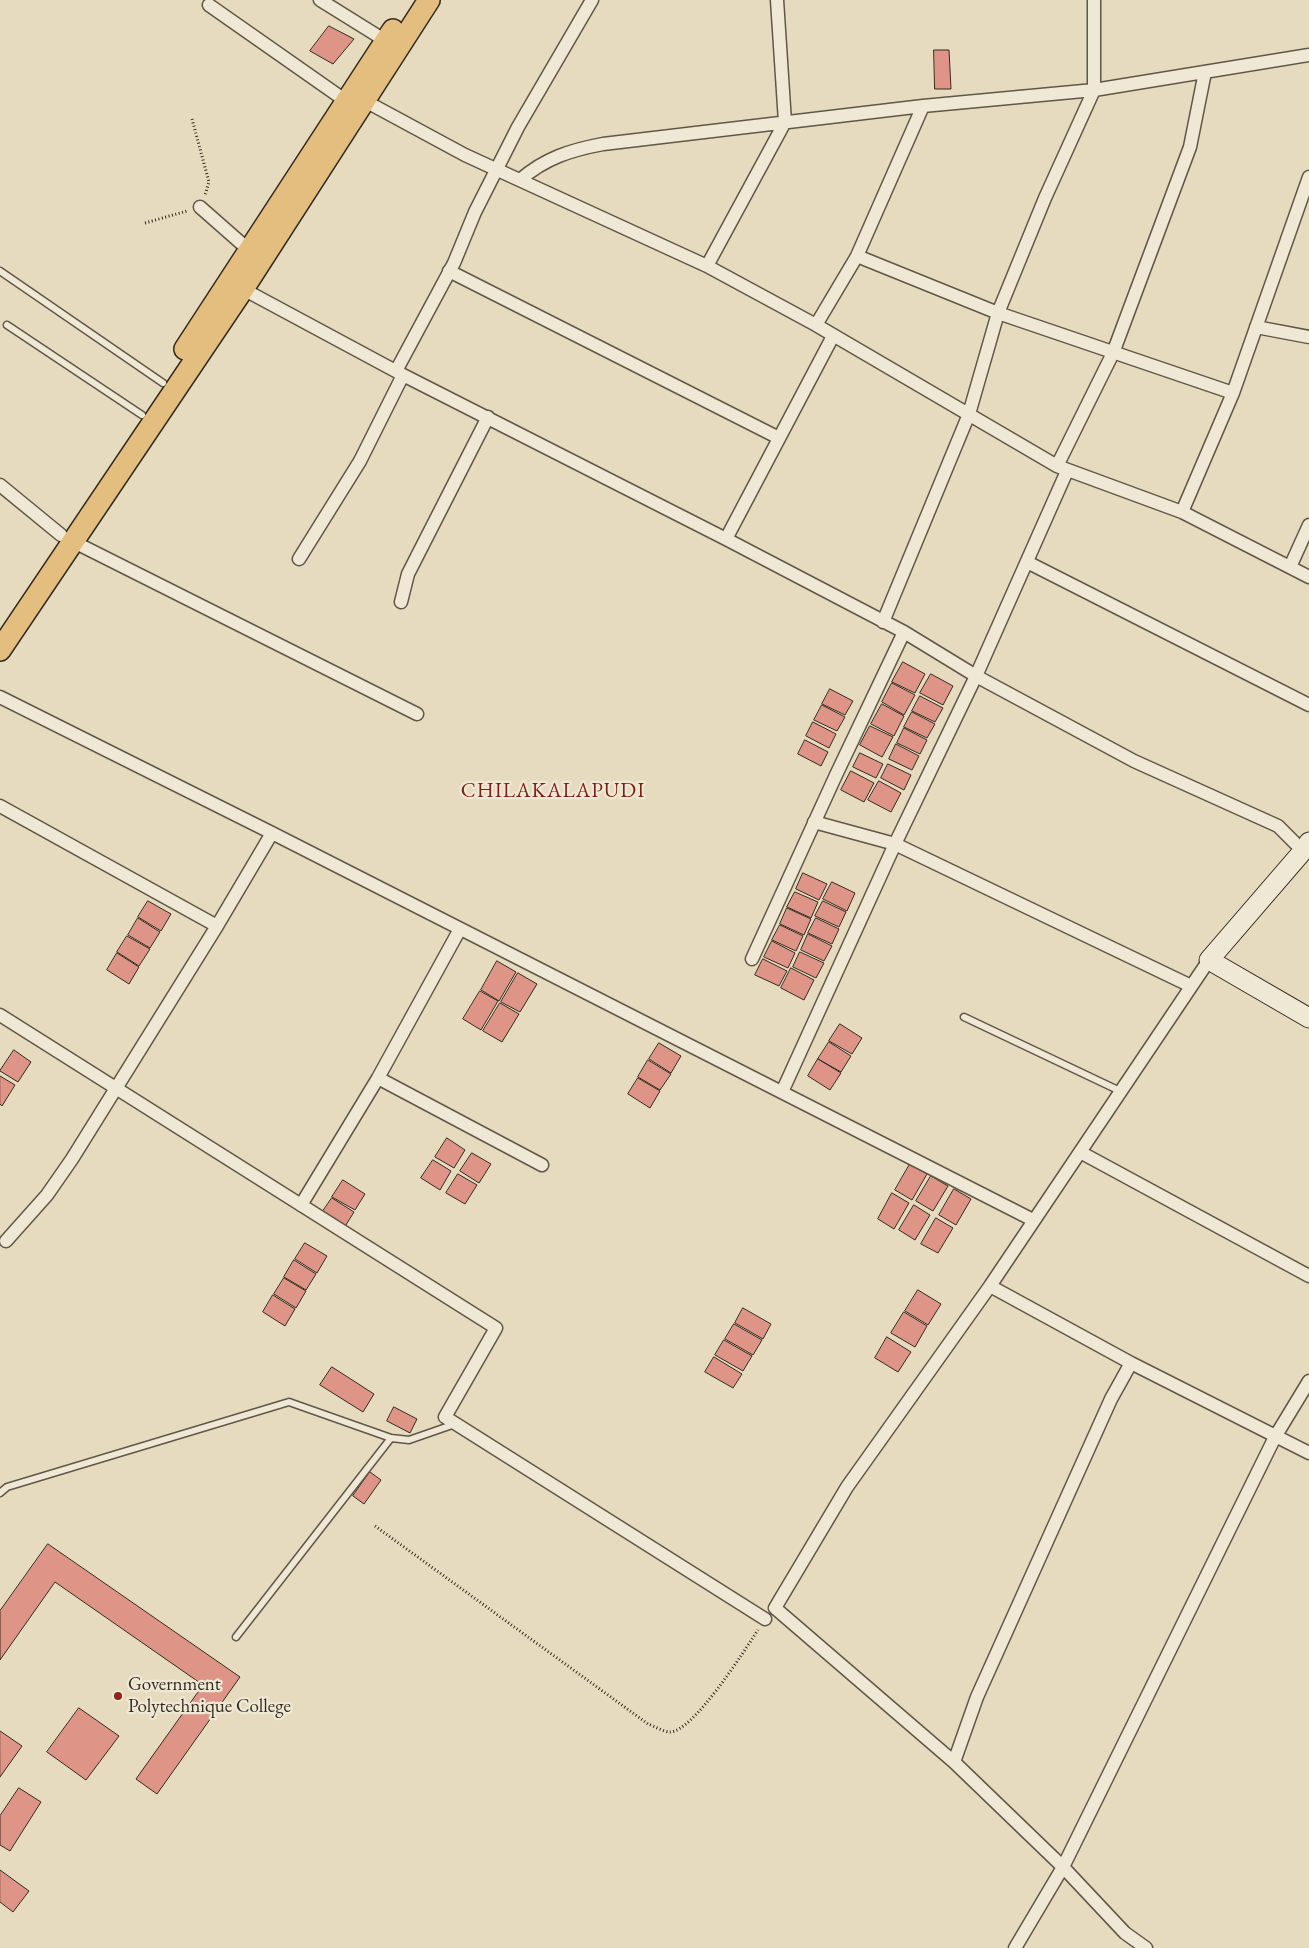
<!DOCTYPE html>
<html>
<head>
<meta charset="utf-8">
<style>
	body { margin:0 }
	canvas { display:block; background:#e6dbbe }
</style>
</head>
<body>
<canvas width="1309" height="1948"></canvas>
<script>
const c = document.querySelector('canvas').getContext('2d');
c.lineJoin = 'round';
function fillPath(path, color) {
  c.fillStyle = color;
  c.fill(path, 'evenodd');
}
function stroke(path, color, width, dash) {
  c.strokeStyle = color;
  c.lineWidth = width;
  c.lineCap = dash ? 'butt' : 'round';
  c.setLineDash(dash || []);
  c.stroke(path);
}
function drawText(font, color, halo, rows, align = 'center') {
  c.font = font + ' "EB Garamond",serif';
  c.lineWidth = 4.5;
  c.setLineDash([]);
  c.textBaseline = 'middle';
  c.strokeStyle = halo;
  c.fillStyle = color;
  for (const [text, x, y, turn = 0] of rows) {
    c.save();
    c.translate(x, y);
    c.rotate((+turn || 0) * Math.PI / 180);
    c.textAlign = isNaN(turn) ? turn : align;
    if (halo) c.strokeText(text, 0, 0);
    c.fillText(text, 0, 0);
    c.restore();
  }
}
const building = new Path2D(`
	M 329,26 L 354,39 L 333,64 L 310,51 Z
	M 934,50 L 949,50 L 951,89 L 935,89 Z
	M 903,662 L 925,674 L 915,693 L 892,682 Z
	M 931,674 L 953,686 L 943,705 L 920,693 Z
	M 892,683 L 915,695 L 904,715 L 882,702 Z
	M 830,689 L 853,701 L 845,715 L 822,704 Z
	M 920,696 L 943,708 L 935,722 L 912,711 Z
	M 882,704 L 904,716 L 894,736 L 871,724 Z
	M 822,705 L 845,717 L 837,731 L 814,720 Z
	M 912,712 L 935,724 L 927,738 L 904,727 Z
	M 813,722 L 836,734 L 829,748 L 806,736 Z
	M 870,726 L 893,737 L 882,757 L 860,745 Z
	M 904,728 L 927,740 L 920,754 L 897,743 Z
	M 805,740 L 828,752 L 821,766 L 798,754 Z
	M 896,744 L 919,756 L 912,770 L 889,759 Z
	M 860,753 L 883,764 L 876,778 L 853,767 Z
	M 888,764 L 911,775 L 904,790 L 881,778 Z
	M 851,771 L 874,783 L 864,802 L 841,790 Z
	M 879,781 L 901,793 L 891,812 L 868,800 Z
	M 803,873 L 827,884 L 819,900 L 796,889 Z
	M 832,882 L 855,893 L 847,911 L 823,899 Z
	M 795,892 L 818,902 L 811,918 L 787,907 Z
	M 148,901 L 171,914 L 161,931 L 138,917 Z
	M 823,901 L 846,912 L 839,927 L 815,916 Z
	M 787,908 L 811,919 L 804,935 L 780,924 Z
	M 138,918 L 160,932 L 150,948 L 128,935 Z
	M 816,918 L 839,929 L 832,944 L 808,933 Z
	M 780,925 L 803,936 L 796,951 L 772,940 Z
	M 808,934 L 832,946 L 824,961 L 801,950 Z
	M 127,936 L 150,949 L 139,966 L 117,952 Z
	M 772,941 L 795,953 L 788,968 L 764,957 Z
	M 800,952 L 824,963 L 816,978 L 793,967 Z
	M 117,953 L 139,967 L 129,984 L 107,970 Z
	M 763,959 L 787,971 L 779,986 L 755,975 Z
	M 497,961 L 516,972 L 499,1001 L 481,990 Z
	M 791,968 L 814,980 L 804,1000 L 781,988 Z
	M 518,973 L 537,984 L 520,1012 L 501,1002 Z
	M 480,991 L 498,1001 L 481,1030 L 463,1019 Z
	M 500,1003 L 519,1014 L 502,1042 L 483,1031 Z
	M 840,1024 L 862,1038 L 852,1054 L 829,1041 Z
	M 829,1042 L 851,1056 L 841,1072 L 818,1059 Z
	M 659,1043 L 681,1056 L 671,1073 L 649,1059 Z
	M 14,1050 L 31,1062 L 18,1082 L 0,1071 Z
	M 818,1059 L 841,1073 L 830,1090 L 808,1076 Z
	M 648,1060 L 671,1074 L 660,1090 L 638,1077 Z
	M 0,1076 L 15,1085 L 2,1106 L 0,1104 Z
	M 638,1078 L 660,1091 L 650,1108 L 628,1094 Z
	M 447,1138 L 465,1150 L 454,1168 L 435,1157 Z
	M 472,1153 L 491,1164 L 479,1183 L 460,1171 Z
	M 433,1160 L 451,1171 L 440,1190 L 421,1178 Z
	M 910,1164 L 927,1174 L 912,1200 L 895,1190 Z
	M 458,1174 L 477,1185 L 465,1204 L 446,1193 Z
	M 931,1176 L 948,1186 L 933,1211 L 916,1201 Z
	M 343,1180 L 365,1194 L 355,1210 L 332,1197 Z
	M 954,1189 L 971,1199 L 956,1225 L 939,1215 Z
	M 892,1193 L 909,1203 L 894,1229 L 878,1219 Z
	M 332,1198 L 354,1212 L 344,1228 L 321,1214 Z
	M 914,1205 L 930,1215 L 915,1240 L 899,1230 Z
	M 936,1218 L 953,1228 L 938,1253 L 921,1244 Z
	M 305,1243 L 327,1256 L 317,1273 L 295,1259 Z
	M 294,1260 L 316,1274 L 306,1290 L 284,1277 Z
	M 284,1278 L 306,1291 L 296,1308 L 274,1294 Z
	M 918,1290 L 941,1304 L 928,1325 L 905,1311 Z
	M 273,1295 L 295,1309 L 285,1326 L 263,1312 Z
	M 743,1308 L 771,1324 L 763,1339 L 735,1323 Z
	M 904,1312 L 927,1326 L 915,1347 L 891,1333 Z
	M 734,1324 L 762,1340 L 753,1355 L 725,1339 Z
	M 887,1337 L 911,1352 L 898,1372 L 875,1358 Z
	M 724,1340 L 752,1356 L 743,1371 L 715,1355 Z
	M 714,1357 L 742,1374 L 733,1388 L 705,1372 Z
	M 332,1367 L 374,1394 L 363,1412 L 320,1385 Z
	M 394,1407 L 417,1419 L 410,1433 L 387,1421 Z
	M 370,1472 L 381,1480 L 364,1504 L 353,1496 Z
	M 48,1544 L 240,1677 L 157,1794 L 136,1779 L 203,1685 L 55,1582 L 0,1660 L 0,1611 Z
	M 79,1708 L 119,1736 L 86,1780 L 47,1752 Z
	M 0,1731 L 22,1746 L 0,1777 Z
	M 19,1788 L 41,1802 L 10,1851 L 0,1845 L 0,1816 Z
	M 0,1870 L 29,1891 L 13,1912 L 0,1902 Z`);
fillPath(building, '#de9487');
stroke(building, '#342b21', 1);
const lane = new Path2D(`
	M 0,271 L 163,383
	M 7,325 L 142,415
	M 964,1017 L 1120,1091
	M 0,1493 L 7,1487 L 289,1402 L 391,1438
	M 236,1637 L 391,1438 L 409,1440 L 455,1424`);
const street = new Path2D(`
	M 320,0 L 386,41
	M 209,5 L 346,101
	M 365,101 L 465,155 L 707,266 L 816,325 L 1057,466 L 1182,512 L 1309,577
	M 520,180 C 545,158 571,150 603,144 L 923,106 L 1094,90 L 1309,55
	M 200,207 L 250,251 L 249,256
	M 857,256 L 998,313 L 1233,393 L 1182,512
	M 707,266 L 785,122 L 777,0
	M 449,271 L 779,438
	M 244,283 L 243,289 L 403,375 L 726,539 L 904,632 L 976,676 L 1134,761 L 1278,826 L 1303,851
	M 816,325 L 857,256 L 923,106
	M 1256,327 L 1309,337
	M 396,371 L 454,263 L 475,212 L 518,127 L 592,0
	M 1233,393 L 1309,177
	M 1057,466 L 1113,353 L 1190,147 L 1205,72
	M 0,485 L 61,535
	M 726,539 L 833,336
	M 74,542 L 417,714
	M 299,559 L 360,461 L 403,375
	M 1027,562 L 1309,705
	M 1290,567 L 1309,525
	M 401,602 L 408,574 L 488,417
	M 883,622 L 969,414 L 998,313 L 1045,198 L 1094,90 L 1094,0
	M 0,697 L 272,833 L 1033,1220
	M 0,806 L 217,926
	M 814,822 L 895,844 L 1191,986
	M 752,959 L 836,775 L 904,632
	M 0,1015 L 496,1328 L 445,1417 L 765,1619
	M 378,1078 L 542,1165
	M 782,1092 L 895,844 L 976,676 L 1067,471
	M 1080,1152 L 1309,1276
	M 301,1205 L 378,1078 L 460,929
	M 6,1241 L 47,1195 L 72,1159 L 217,926 L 272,833
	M 990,1286 L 1131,1363 L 1309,1453
	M 954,1762 L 977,1697 L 1111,1399 L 1131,1363
	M 1015,1948 L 1063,1867 L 1275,1437 L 1309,1381
	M 1146,1948 L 1125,1933 L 1063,1867 L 954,1762 L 775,1608 L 847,1487 L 990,1286 L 1209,960`);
const secondary = new Path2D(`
	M 1309,842 L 1303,851 L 1209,960 L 1309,1018`);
const primary = new Path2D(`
	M 185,349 L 393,30
	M 0,650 L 243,289 L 429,0`);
stroke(lane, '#605748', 9);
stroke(street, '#605748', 15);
stroke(secondary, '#342b21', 21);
stroke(primary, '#342b21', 24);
stroke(new Path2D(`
	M 192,119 L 209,182 L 205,195
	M 145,223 L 187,211
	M 375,1526 L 648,1724 C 654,1726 664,1732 670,1732 C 694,1731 744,1651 758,1630`), '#342b21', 3, [1, 2.5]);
stroke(lane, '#efe8d5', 6);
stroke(street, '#efe8d5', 12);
stroke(secondary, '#efe8d5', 19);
stroke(primary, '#e3be7f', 21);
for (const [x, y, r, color] of [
	[118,1696,5,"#8f2418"]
]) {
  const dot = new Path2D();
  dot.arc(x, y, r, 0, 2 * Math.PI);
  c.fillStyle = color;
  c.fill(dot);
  stroke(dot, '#efe8d5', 2);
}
drawText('19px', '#342b21', '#efe8d5', [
	["Government",128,1685],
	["Polytechnique College",128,1707]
], 'left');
c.letterSpacing = '1px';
drawText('21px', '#7a1f14', '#efe8d5', [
	["CHILAKALAPUDI",553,791]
]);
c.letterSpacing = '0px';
</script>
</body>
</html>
